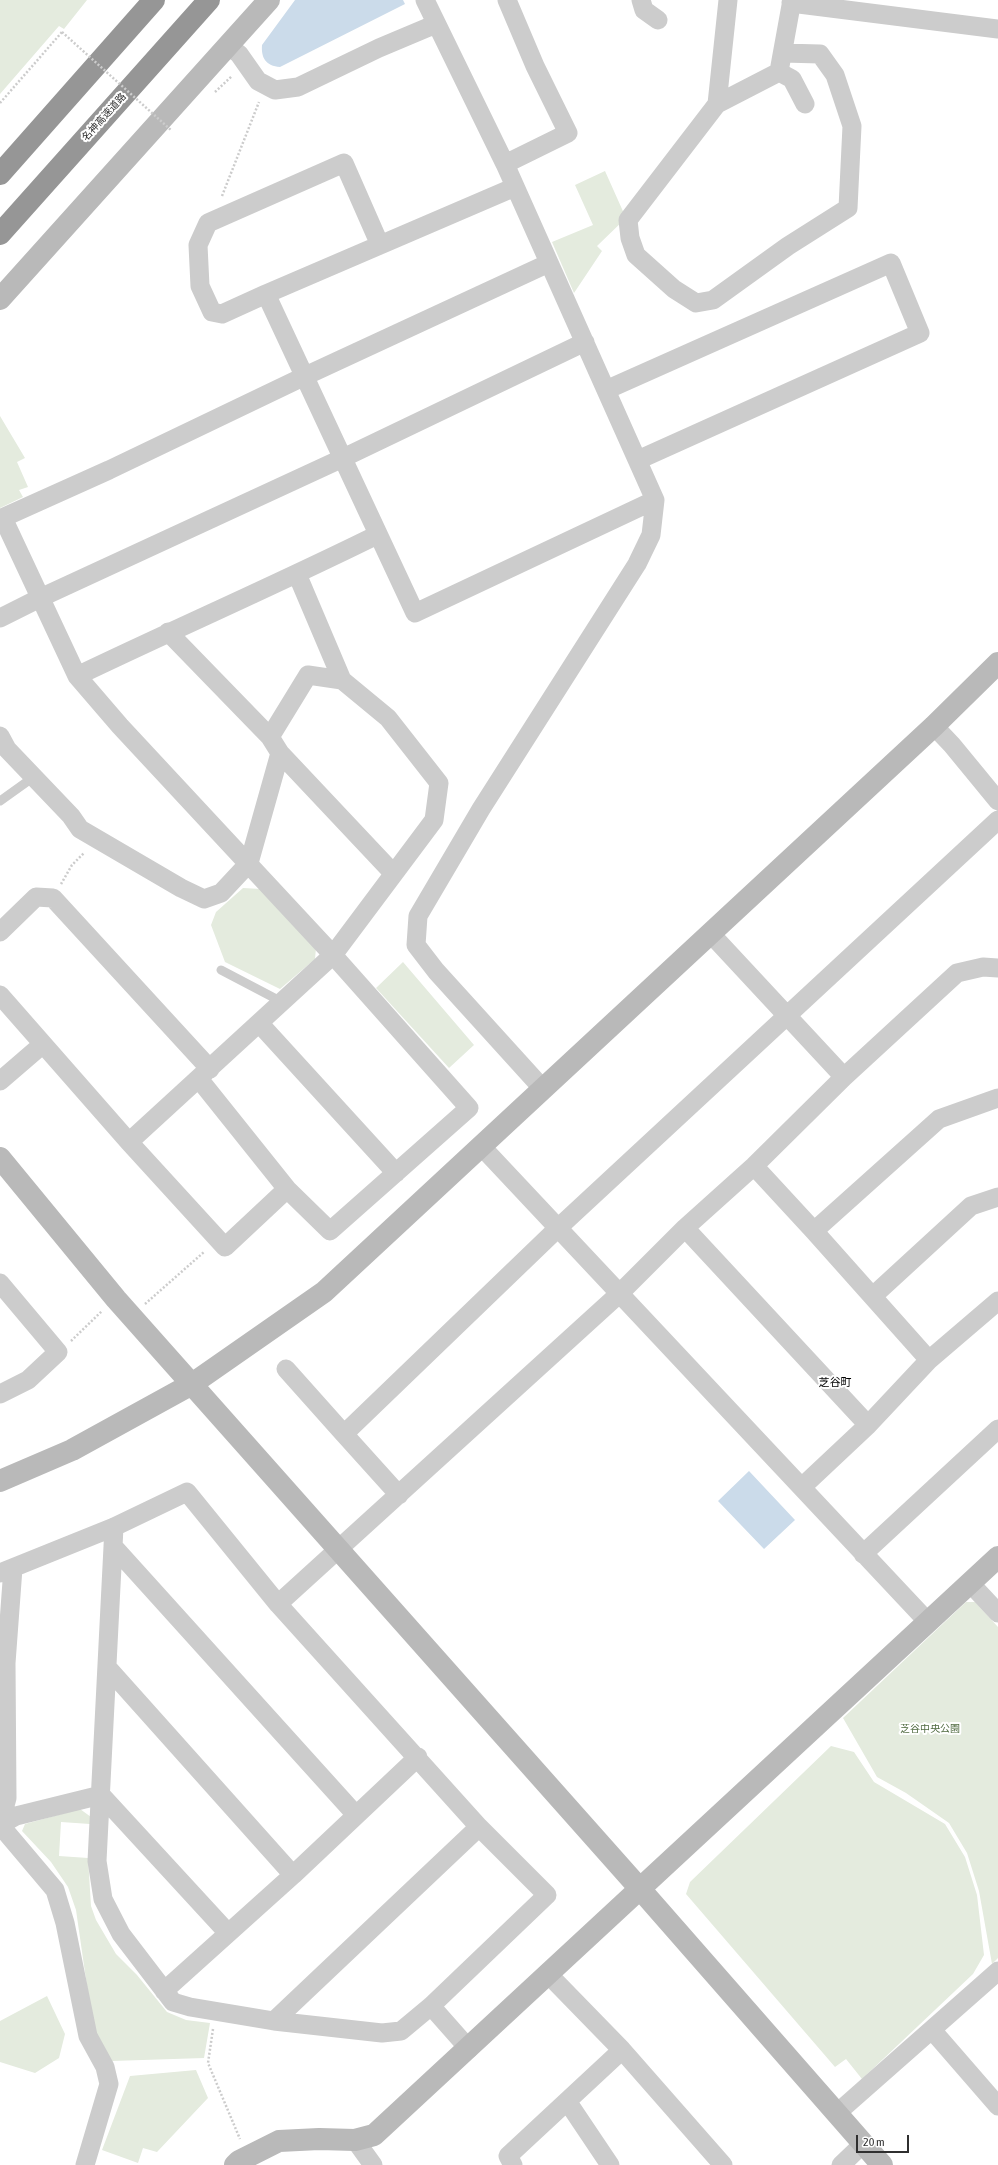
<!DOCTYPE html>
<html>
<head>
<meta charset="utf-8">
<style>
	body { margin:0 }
	#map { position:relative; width:998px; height:2165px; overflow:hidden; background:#fff; font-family:"Asap Condensed",sans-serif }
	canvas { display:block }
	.scale { position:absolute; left:856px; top:2135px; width:53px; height:18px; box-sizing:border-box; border:2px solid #2f2f2f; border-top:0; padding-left:5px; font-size:12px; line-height:14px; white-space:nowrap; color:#2f2f2f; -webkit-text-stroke:3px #fff; paint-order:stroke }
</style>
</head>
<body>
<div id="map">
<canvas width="998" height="2165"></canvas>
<div class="scale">20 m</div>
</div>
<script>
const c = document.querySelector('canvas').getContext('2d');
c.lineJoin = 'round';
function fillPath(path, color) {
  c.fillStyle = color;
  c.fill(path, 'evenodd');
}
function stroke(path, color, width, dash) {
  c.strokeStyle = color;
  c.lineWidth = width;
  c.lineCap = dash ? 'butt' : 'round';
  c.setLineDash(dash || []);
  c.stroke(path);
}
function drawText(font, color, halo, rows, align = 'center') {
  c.font = font + ' "Asap Condensed","Noto Sans JP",sans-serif';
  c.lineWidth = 4;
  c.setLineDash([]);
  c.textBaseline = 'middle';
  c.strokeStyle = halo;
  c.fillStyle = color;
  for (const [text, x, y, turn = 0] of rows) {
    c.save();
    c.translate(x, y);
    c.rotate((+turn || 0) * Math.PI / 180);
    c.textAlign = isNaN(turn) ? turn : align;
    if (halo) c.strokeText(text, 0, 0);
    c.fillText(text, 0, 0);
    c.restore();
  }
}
fillPath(new Path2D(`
	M 0,0 L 87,0 L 64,29 L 59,26 L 0,94 Z
	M 605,171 L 626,218 L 597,246 L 602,251 L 574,293 L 552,242 L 593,225 L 575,185 Z
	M 0,416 L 25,458 L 17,462 L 28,487 L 19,490 L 23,497 L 0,508 Z
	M 243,888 L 261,889 L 316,948 L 315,959 L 280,989 L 225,962 L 211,925 L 216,912 Z
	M 403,962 L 474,1045 L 449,1068 L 376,988 Z
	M 966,1602 L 975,1602 L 998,1627 L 998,1958 L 992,1964 L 979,1891 L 967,1853 L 949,1823 L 906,1793 L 877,1777 L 843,1718 Z
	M 831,1746 L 854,1752 L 874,1782 L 945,1824 L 965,1857 L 977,1895 L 984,1955 L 973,1974 L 862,2079 L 846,2059 L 835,2067 L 686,1894 L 690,1882 Z
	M 80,1809 L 91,1817 L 90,1824 L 61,1822 L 59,1856 L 88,1858 L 91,1906 L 96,1920 L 116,1954 L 137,1975 L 167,2012 L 186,2020 L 210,2023 L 204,2058 L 112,2061 L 98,2039 L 92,2021 L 76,1910 L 68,1887 L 51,1862 L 22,1831 L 25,1824 Z
	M 47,1996 L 65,2034 L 59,2058 L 35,2073 L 0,2062 L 0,2021 Z
	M 196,2070 L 208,2098 L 157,2152 L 143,2148 L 138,2163 L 102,2150 L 130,2076 Z`), '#e4ebde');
fillPath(new Path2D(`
	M 295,0 L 403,0 L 405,4 L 280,67 C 266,66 261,58 262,45 Z
	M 749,1471 L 795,1520 L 764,1549 L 718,1501 Z`), '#cbdbea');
stroke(new Path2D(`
	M 215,92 L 232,76
	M 0,103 L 62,32
	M 222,196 L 259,102
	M 61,884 L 72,865 L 84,853
	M 145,1304 L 204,1252
	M 71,1341 L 102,1311
	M 213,2029 L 208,2063 L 240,2139`), '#ccc', 2.5, [2, 2]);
stroke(new Path2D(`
	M 0,801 L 35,776
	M 221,970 L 282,1002`), '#ccc', 9);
stroke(new Path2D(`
	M 425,0 L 505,164 L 655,500 L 651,535 L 637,564 L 481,809 L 418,916 L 416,945 L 436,971 L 543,1089
	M 641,0 L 644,10 L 658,20
	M 791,3 L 998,29
	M 227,45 L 239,54 L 258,81 L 275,90 L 298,87 L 379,48 L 436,24
	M 783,53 L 820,54 L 835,75 L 852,126 L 848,208 L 788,246 L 713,300 L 696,303 L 674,289 L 636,255 L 630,238 L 628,220 L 717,104 L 779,72 L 792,79 L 805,104
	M 780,66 L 792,0
	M 717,104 L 728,0
	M 505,164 L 568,133 L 535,66 L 507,0
	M 515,187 L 266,294 L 415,613 L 655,500
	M 266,294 L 222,314 L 212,312 L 200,286 L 198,245 L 208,223 L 344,163 L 380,245
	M 606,390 L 891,263 L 920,333 L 638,460
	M 0,519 L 109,470 L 303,377 L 549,263
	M 0,618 L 40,598 L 343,458 L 585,342
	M 168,632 L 270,737
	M 77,676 C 177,628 278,584 377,535
	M 934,726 L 952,745 L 998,801
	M 0,736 L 7,749 L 71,816 L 80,829 L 181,888 L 204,899 L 221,893 L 249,863 L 280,753 L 270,737 L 308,675 L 342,680
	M 280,753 L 393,873
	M 0,932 L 36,897 L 53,898 L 210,1069
	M 711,934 L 844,1077
	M 0,995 L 43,1044
	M 259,1023 L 396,1173
	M 199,1079 L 287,1189
	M 0,1081 L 43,1044 L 129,1142 L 225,1247 L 287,1189 L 330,1231 L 469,1108 L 333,955 L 120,726 L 77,676 L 3,518
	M 129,1142 L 333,955 L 434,820 L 439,783 L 388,718 L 342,680 L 297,574
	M 482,1147 L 928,1622
	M 754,1166 L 814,1231 L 929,1360
	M 685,1228 L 868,1425
	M 814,1231 L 939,1119 L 998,1098
	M 0,1283 L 58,1352 L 28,1380 L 0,1394
	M 873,1296 L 971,1206 L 998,1197
	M 286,1369 L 344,1434
	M 802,1487 L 868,1425 L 929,1360 L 998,1301
	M 399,1495 L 344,1434 L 558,1228 L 998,820
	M 113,1546 L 356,1815
	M 863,1554 L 998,1429
	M 0,1573 L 114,1527 L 187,1492 L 278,1604 L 479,1827 L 547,1895 L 431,2006 L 401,2031 L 382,2033 L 274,2021 L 190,2007 L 173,2002 L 121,1934 L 103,1899 L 97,1861 L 114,1527
	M 970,1583 L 998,1613
	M 278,1604 L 619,1294 L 685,1228 L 754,1166 L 844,1077 L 957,973 L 983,967 L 998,968
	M 0,1666 L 6,1663 L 13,1568
	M 107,1667 L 293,1875
	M 101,1795 L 228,1933
	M 0,1824 L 7,1798 L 6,1663
	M 0,1825 L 55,1890 L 65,1923 L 88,2036 L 105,2067 L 109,2084 L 85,2165
	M 0,1825 L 16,1816 L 101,1795
	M 547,1973 L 622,2050 L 723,2165
	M 164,1991 L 293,1875 L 418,1757
	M 431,2006 L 469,2049
	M 274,2021 L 479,1827
	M 932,2030 L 998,2106
	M 567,2101 L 610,2165
	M 836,2114 L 998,1971
	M 355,2140 L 373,2165
	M 513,2165 L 508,2156 L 622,2050
	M 841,2165 L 863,2144`), '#ccc', 19);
stroke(new Path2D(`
	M 0,299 L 269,0
	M 0,1158 L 116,1299 L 641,1890 L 882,2165
	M 0,1481 L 72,1450 L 192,1384 L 324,1292 L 934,726 L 998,663
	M 235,2165 L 239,2161 L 279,2141 L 319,2139 L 355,2140 L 374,2135 L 998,1557`), '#b9b9b9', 22);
stroke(new Path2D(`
	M 0,174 L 154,0
	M 0,234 L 209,0`), '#969696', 22);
stroke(new Path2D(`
	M 62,32 L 172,131`), '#ccc', 2.5, [2, 2]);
drawText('10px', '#2f2f2f', '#fff', [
	["名神高速道路",104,117,-48]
]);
drawText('10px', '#4e693f', '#fff', [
	["芝谷中央公園",930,1729]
]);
drawText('11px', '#000', '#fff', [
	["芝谷町",835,1383]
]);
</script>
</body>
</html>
